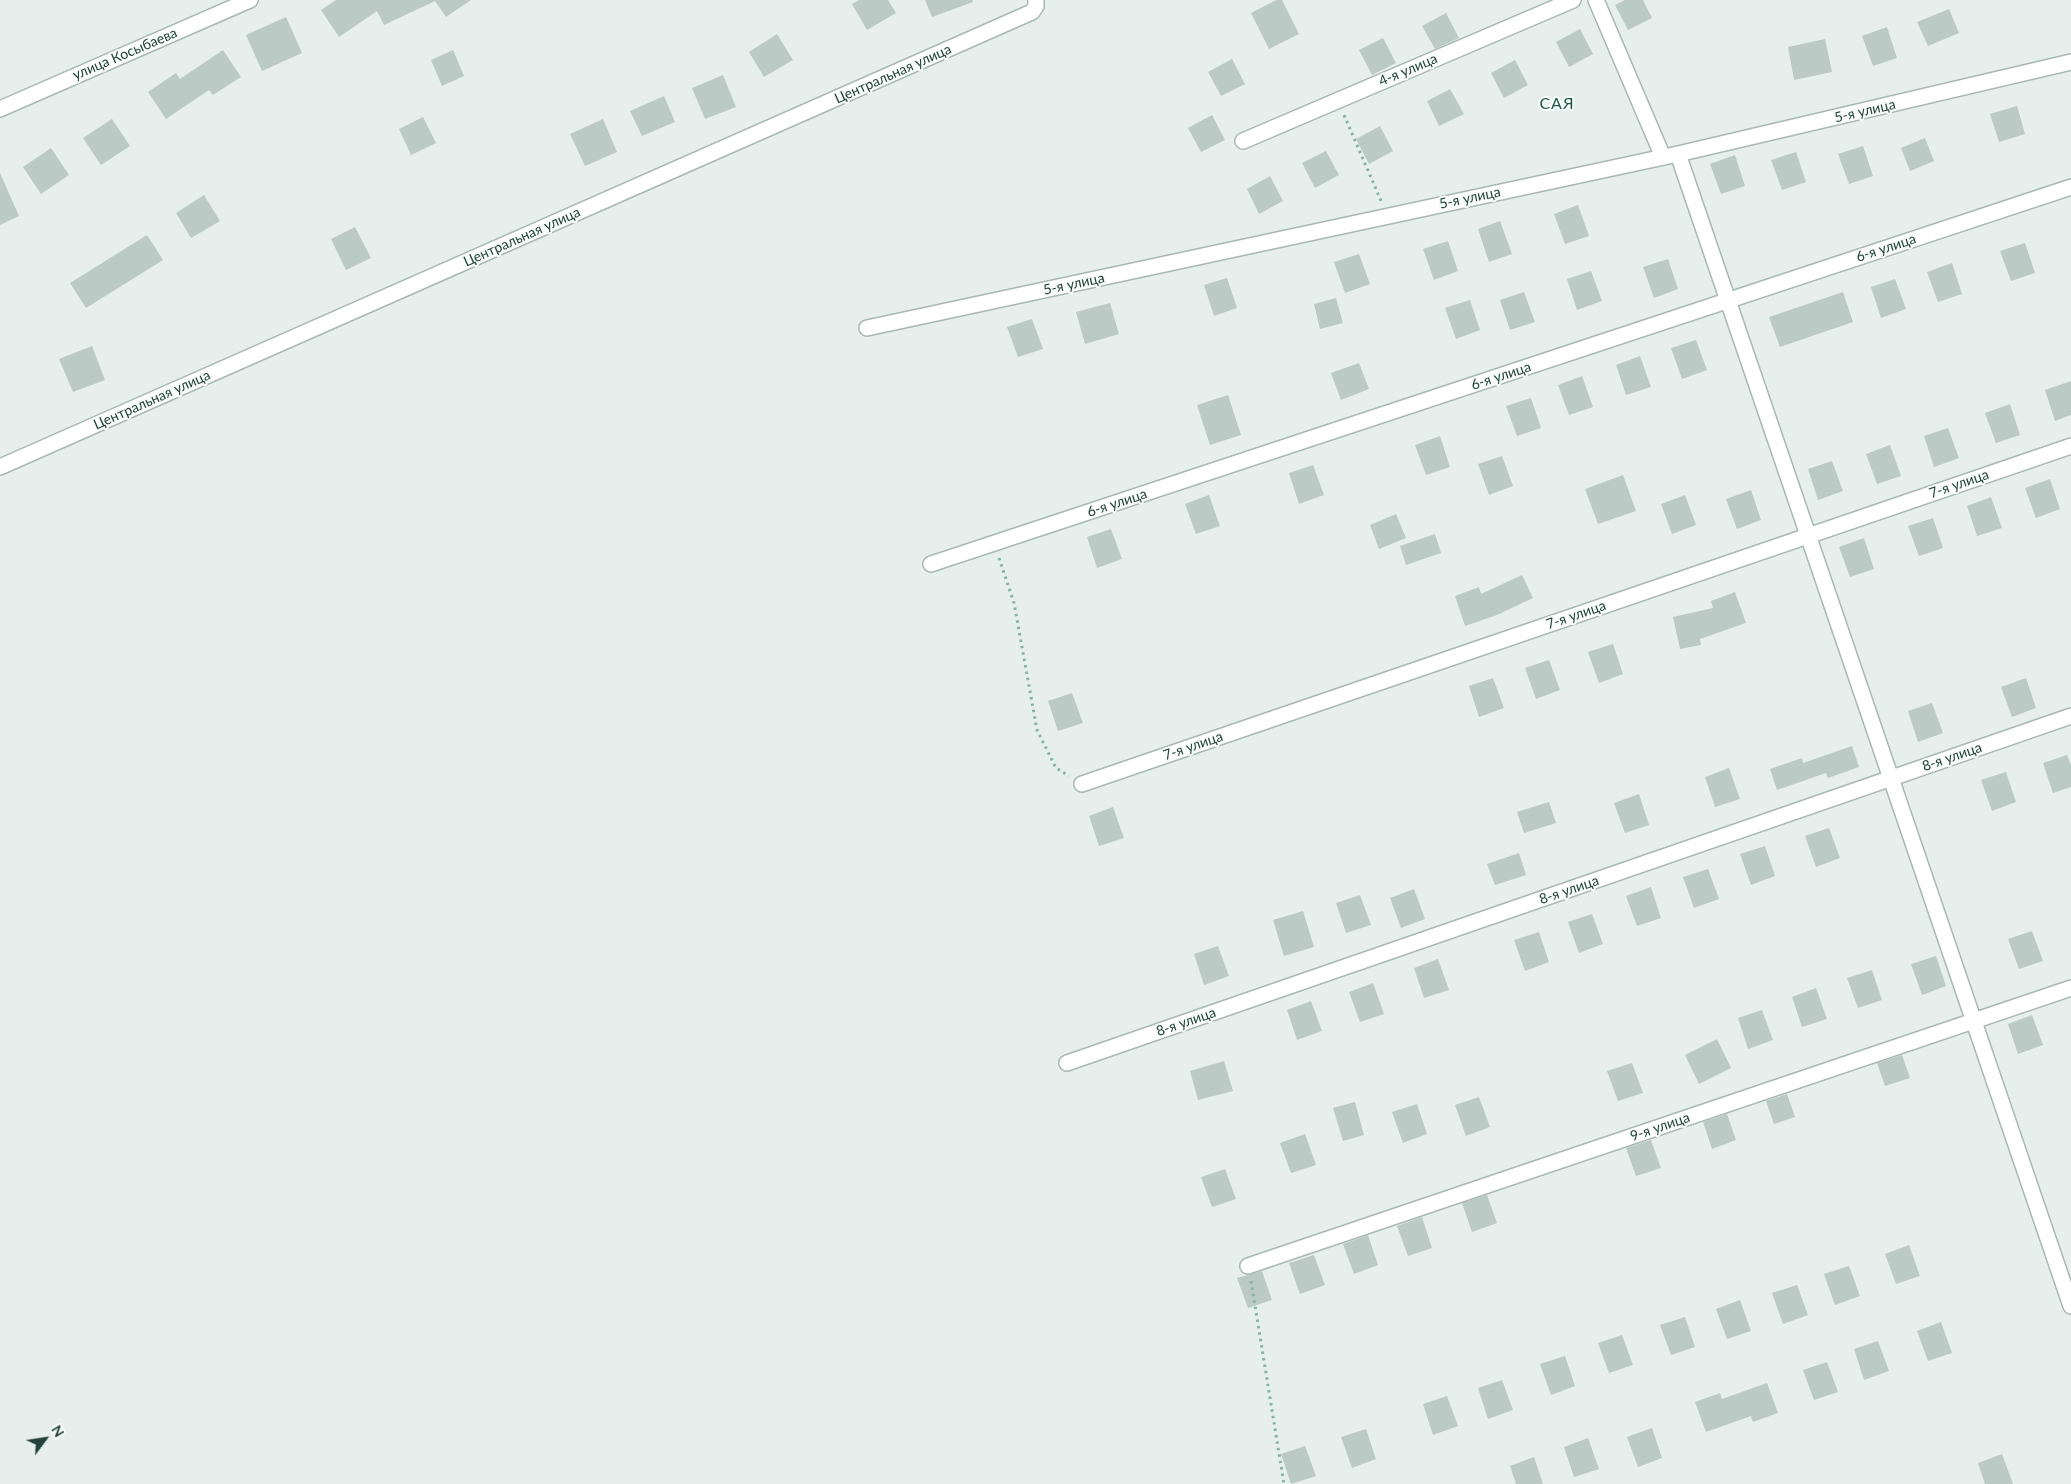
<!DOCTYPE html>
<html>
<head>
<meta charset="utf-8">
<style>
	body { margin:0 }
	#map { position:relative; width:2071px; height:1484px; overflow:hidden; background:#e6efeb; font-family:Lato,sans-serif }
	canvas { display:block }
	.north { position:absolute; left:20px; top:1414px; width:50px; height:50px; -webkit-text-stroke:4px #f7fbf9; paint-order:stroke; rotate:59deg; font-size:14px; font-weight:700; line-height:20px; text-align:center; color:#24423a }
	.north::after { content:''; display:block; margin:auto; width:18px; height:22px; background:#24423a; clip-path:polygon(50% 0,100% 100%,50% 72%,0 100%) }
</style>
</head>
<body>
<div id="map">
<canvas width="2071" height="1484"></canvas>
<div class="north">N</div>
</div>
<script>
const c = document.querySelector('canvas').getContext('2d');
c.lineJoin = 'round';
function fillPath(path, color) {
  c.fillStyle = color;
  c.fill(path, 'evenodd');
}
function stroke(path, color, width, dash) {
  c.strokeStyle = color;
  c.lineWidth = width;
  c.lineCap = dash ? 'butt' : 'round';
  c.setLineDash(dash || []);
  c.stroke(path);
}
function drawText(font, color, halo, rows, align = 'center') {
  c.font = font + ' Lato,sans-serif';
  c.lineWidth = 4;
  c.setLineDash([]);
  c.textBaseline = 'middle';
  c.strokeStyle = halo;
  c.fillStyle = color;
  for (const [text, x, y, turn = 0] of rows) {
    c.save();
    c.translate(x, y);
    c.rotate((+turn || 0) * Math.PI / 180);
    c.textAlign = isNaN(turn) ? turn : align;
    if (halo) c.strokeText(text, 0, 0);
    c.fillText(text, 0, 0);
    c.restore();
  }
}
fillPath(new Path2D(`
	M 336,0 L 471,0 L 446,17 L 435,1 L 384,25 L 377,11 L 339,37 L 321,10 Z
	M 859,0 L 888,0 L 896,13 L 867,30 L 852,4 Z
	M 925,0 L 972,0 L 973,2 L 932,17 Z
	M 1276,0 L 1282,0 L 1299,34 L 1269,49 L 1251,13 Z
	M 1625,0 L 1643,0 L 1652,18 L 1628,30 L 1615,5 Z
	M 1949,9 L 1959,33 L 1928,46 L 1917,22 Z
	M 1446,13 L 1459,38 L 1435,49 L 1422,26 Z
	M 286,17 L 302,53 L 262,71 L 246,35 Z
	M 1887,27 L 1897,58 L 1873,66 L 1862,36 Z
	M 1580,29 L 1593,54 L 1569,67 L 1556,42 Z
	M 777,34 L 793,60 L 764,77 L 749,52 Z
	M 1383,38 L 1396,63 L 1372,75 L 1359,50 Z
	M 1825,39 L 1832,72 L 1794,80 L 1788,47 Z
	M 223,50 L 241,77 L 213,95 L 209,90 L 166,119 L 148,92 L 176,73 L 180,79 Z
	M 453,50 L 464,76 L 442,86 L 431,60 Z
	M 1232,59 L 1245,84 L 1221,96 L 1208,72 Z
	M 1515,60 L 1528,85 L 1504,98 L 1491,73 Z
	M 723,75 L 736,107 L 705,119 L 692,88 Z
	M 1450,89 L 1464,114 L 1439,126 L 1427,101 Z
	M 664,96 L 675,122 L 642,136 L 630,111 Z
	M 2017,106 L 2025,134 L 1999,142 L 1990,114 Z
	M 1212,115 L 1225,140 L 1201,152 L 1188,128 Z
	M 423,117 L 436,143 L 411,155 L 399,129 Z
	M 112,119 L 130,146 L 101,165 L 83,138 Z
	M 603,119 L 617,152 L 585,166 L 570,134 Z
	M 1380,126 L 1393,151 L 1369,164 L 1356,139 Z
	M 1925,138 L 1934,161 L 1910,171 L 1901,148 Z
	M 1863,146 L 1873,176 L 1849,184 L 1838,154 Z
	M 51,148 L 69,175 L 41,194 L 23,167 Z
	M 1326,151 L 1339,175 L 1315,188 L 1302,163 Z
	M 1796,152 L 1806,182 L 1782,190 L 1771,160 Z
	M 1735,155 L 1745,186 L 1721,194 L 1710,164 Z
	M 0,173 L 19,216 L 0,225 Z
	M 1270,176 L 1283,201 L 1259,214 L 1247,189 Z
	M 204,195 L 220,221 L 191,238 L 176,213 Z
	M 1578,205 L 1589,236 L 1565,244 L 1554,214 Z
	M 1500,221 L 1512,254 L 1489,262 L 1478,229 Z
	M 355,227 L 371,258 L 346,270 L 331,239 Z
	M 147,235 L 163,260 L 86,308 L 70,283 Z
	M 1448,241 L 1458,271 L 1434,280 L 1423,249 Z
	M 2025,243 L 2035,273 L 2011,281 L 2000,251 Z
	M 1359,254 L 1370,284 L 1345,293 L 1334,262 Z
	M 1668,259 L 1678,289 L 1654,298 L 1643,267 Z
	M 1952,263 L 1962,294 L 1938,302 L 1927,272 Z
	M 1591,271 L 1602,301 L 1577,310 L 1567,279 Z
	M 1227,278 L 1237,308 L 1214,316 L 1204,285 Z
	M 1895,279 L 1906,309 L 1881,318 L 1871,287 Z
	M 1524,292 L 1535,322 L 1510,330 L 1500,300 Z
	M 1843,292 L 1853,322 L 1780,347 L 1769,317 Z
	M 1336,298 L 1343,323 L 1320,329 L 1314,304 Z
	M 1470,300 L 1480,330 L 1456,339 L 1445,308 Z
	M 1110,303 L 1119,334 L 1085,344 L 1076,312 Z
	M 1032,319 L 1043,349 L 1018,357 L 1007,327 Z
	M 1696,340 L 1707,370 L 1682,379 L 1671,348 Z
	M 92,346 L 105,380 L 73,392 L 59,359 Z
	M 1640,356 L 1651,387 L 1626,395 L 1616,365 Z
	M 1359,363 L 1369,389 L 1341,400 L 1331,373 Z
	M 1582,376 L 1593,407 L 1569,415 L 1558,385 Z
	M 2071,381 L 2071,415 L 2055,421 L 2045,390 Z
	M 1228,395 L 1241,435 L 1210,445 L 1197,405 Z
	M 1531,398 L 1541,428 L 1517,436 L 1506,406 Z
	M 2010,404 L 2020,435 L 1996,443 L 1985,413 Z
	M 1948,428 L 1959,458 L 1934,467 L 1924,436 Z
	M 1440,436 L 1450,467 L 1426,475 L 1415,445 Z
	M 1890,445 L 1901,476 L 1877,484 L 1866,454 Z
	M 1502,456 L 1513,486 L 1489,495 L 1478,464 Z
	M 1832,461 L 1843,491 L 1818,500 L 1808,469 Z
	M 1313,465 L 1324,495 L 1299,504 L 1289,473 Z
	M 1623,475 L 1636,511 L 1598,524 L 1585,489 Z
	M 2050,479 L 2060,509 L 2036,518 L 2025,488 Z
	M 1751,490 L 1761,520 L 1737,529 L 1726,499 Z
	M 1209,495 L 1220,526 L 1196,534 L 1185,504 Z
	M 1685,495 L 1696,525 L 1672,534 L 1661,504 Z
	M 1991,497 L 2002,528 L 1977,536 L 1967,506 Z
	M 1396,514 L 1406,538 L 1379,549 L 1370,525 Z
	M 1933,518 L 1943,548 L 1919,556 L 1908,526 Z
	M 1111,529 L 1122,559 L 1097,568 L 1087,537 Z
	M 1435,534 L 1441,553 L 1406,565 L 1400,546 Z
	M 1864,538 L 1874,569 L 1850,577 L 1839,547 Z
	M 1522,575 L 1533,598 L 1497,615 L 1465,626 L 1455,596 L 1479,587 L 1481,594 Z
	M 1735,592 L 1746,623 L 1700,639 L 1701,645 L 1680,649 L 1673,617 L 1713,608 L 1711,601 Z
	M 1613,644 L 1623,674 L 1599,683 L 1588,652 Z
	M 1549,660 L 1560,690 L 1536,699 L 1525,668 Z
	M 1493,678 L 1504,708 L 1479,717 L 1469,686 Z
	M 2026,678 L 2036,708 L 2012,717 L 2001,687 Z
	M 1072,693 L 1083,723 L 1058,731 L 1048,701 Z
	M 1932,703 L 1943,733 L 1918,742 L 1908,711 Z
	M 1852,746 L 1859,767 L 1828,778 L 1826,773 L 1777,790 L 1770,769 L 1802,758 L 1803,763 Z
	M 2067,755 L 2071,765 L 2071,787 L 2053,793 L 2043,763 Z
	M 1729,768 L 1740,799 L 1715,807 L 1705,777 Z
	M 2006,772 L 2016,802 L 1992,811 L 1981,780 Z
	M 1639,794 L 1649,825 L 1625,833 L 1614,803 Z
	M 1549,802 L 1556,823 L 1524,833 L 1517,812 Z
	M 1113,807 L 1124,838 L 1099,846 L 1089,816 Z
	M 1829,828 L 1840,858 L 1816,867 L 1805,836 Z
	M 1765,846 L 1775,876 L 1751,885 L 1740,854 Z
	M 1519,853 L 1526,875 L 1495,885 L 1487,864 Z
	M 1708,869 L 1719,899 L 1694,908 L 1683,877 Z
	M 1651,887 L 1661,918 L 1637,926 L 1626,896 Z
	M 1414,889 L 1425,919 L 1401,928 L 1390,898 Z
	M 1360,895 L 1371,925 L 1346,933 L 1336,903 Z
	M 1303,911 L 1314,947 L 1284,956 L 1273,920 Z
	M 1592,914 L 1603,944 L 1579,953 L 1568,922 Z
	M 2032,931 L 2043,961 L 2019,969 L 2008,939 Z
	M 1539,932 L 1549,962 L 1525,971 L 1514,940 Z
	M 1218,946 L 1229,976 L 1204,985 L 1194,954 Z
	M 1936,956 L 1946,986 L 1922,995 L 1911,964 Z
	M 1438,959 L 1449,990 L 1424,998 L 1414,968 Z
	M 1872,970 L 1882,1000 L 1858,1008 L 1847,978 Z
	M 1373,983 L 1384,1014 L 1360,1022 L 1349,992 Z
	M 1816,988 L 1827,1019 L 1802,1027 L 1792,997 Z
	M 1311,1001 L 1322,1031 L 1297,1040 L 1287,1010 Z
	M 1762,1010 L 1773,1040 L 1748,1049 L 1738,1018 Z
	M 2032,1015 L 2043,1045 L 2018,1054 L 2008,1024 Z
	M 1717,1039 L 1731,1068 L 1699,1084 L 1685,1055 Z
	M 1902,1055 L 1910,1078 L 1885,1086 L 1877,1063 Z
	M 1224,1061 L 1233,1091 L 1198,1100 L 1190,1071 Z
	M 1632,1063 L 1643,1093 L 1618,1101 L 1607,1071 Z
	M 1787,1094 L 1795,1117 L 1774,1124 L 1766,1101 Z
	M 1479,1097 L 1490,1127 L 1466,1136 L 1455,1105 Z
	M 1355,1102 L 1364,1135 L 1343,1141 L 1333,1108 Z
	M 1417,1104 L 1427,1134 L 1403,1143 L 1392,1112 Z
	M 1727,1114 L 1736,1140 L 1712,1149 L 1703,1122 Z
	M 1305,1134 L 1316,1165 L 1291,1173 L 1280,1143 Z
	M 1651,1140 L 1661,1168 L 1636,1176 L 1626,1148 Z
	M 1225,1169 L 1236,1199 L 1212,1207 L 1201,1177 Z
	M 1487,1195 L 1497,1223 L 1472,1232 L 1462,1203 Z
	M 1422,1217 L 1432,1248 L 1408,1256 L 1397,1226 Z
	M 1368,1235 L 1378,1265 L 1354,1274 L 1343,1244 Z
	M 1909,1245 L 1920,1276 L 1896,1284 L 1885,1254 Z
	M 1314,1255 L 1325,1285 L 1300,1294 L 1289,1263 Z
	M 1849,1266 L 1860,1296 L 1835,1305 L 1824,1274 Z
	M 1262,1271 L 1272,1300 L 1248,1308 L 1237,1278 Z
	M 1797,1285 L 1808,1315 L 1783,1324 L 1772,1293 Z
	M 1740,1300 L 1751,1331 L 1727,1339 L 1716,1309 Z
	M 1685,1317 L 1695,1347 L 1671,1355 L 1660,1325 Z
	M 1941,1322 L 1952,1353 L 1928,1361 L 1917,1331 Z
	M 1622,1335 L 1633,1365 L 1609,1373 L 1598,1343 Z
	M 1878,1341 L 1889,1371 L 1864,1380 L 1854,1349 Z
	M 1565,1356 L 1575,1386 L 1551,1395 L 1540,1364 Z
	M 1827,1362 L 1838,1392 L 1814,1400 L 1803,1370 Z
	M 1502,1380 L 1513,1410 L 1488,1419 L 1478,1388 Z
	M 1767,1383 L 1778,1413 L 1753,1422 L 1751,1416 L 1706,1432 L 1695,1402 L 1720,1393 L 1722,1399 Z
	M 1447,1396 L 1458,1426 L 1433,1435 L 1423,1404 Z
	M 1652,1428 L 1662,1458 L 1638,1467 L 1627,1437 Z
	M 1366,1429 L 1376,1459 L 1352,1468 L 1341,1437 Z
	M 1588,1438 L 1599,1469 L 1574,1477 L 1564,1447 Z
	M 1305,1446 L 1316,1476 L 1291,1484 L 1281,1454 Z
	M 2002,1454 L 2013,1484 L 1985,1484 L 1978,1463 Z
	M 1534,1457 L 1543,1484 L 1516,1484 L 1510,1466 Z`), '#bbcac4');
const minor = new Path2D(`
	M 1596,0 L 1663,157
	M 0,109 L 250,0
	M 1243,141 L 1573,0
	M 1678,154 L 2071,1306
	M 867,328 L 1678,154 L 2071,62
	M 0,467 L 1032,12 L 1036,6 L 1036,0
	M 931,564 L 2071,187
	M 1082,784 L 2071,446
	M 1067,1063 L 2071,716
	M 1248,1266 L 2071,988`);
stroke(minor, '#a8b8b2', 18);
stroke(new Path2D(`
	M 1344,115 L 1382,203
	M 999,558 L 1014,603 L 1037,730 L 1056,768 L 1069,776
	M 1251,1281 L 1284,1484`), '#86b3a5', 3, [2.5, 4]);
stroke(minor, '#fff', 15);
drawText('14px', '#24423a', '#f7fbf9', [
	["улица Косыбаева",125,54,-23],
	["4-я улица",1408,70,-23],
	["Центральная улица",893,74,-24],
	["5-я улица",1865,111,-13],
	["5-я улица",1470,198,-12],
	["Центральная улица",522,237,-24],
	["6-я улица",1886,248,-18],
	["5-я улица",1074,284,-12],
	["6-я улица",1501,376,-18],
	["Центральная улица",152,400,-24],
	["7-я улица",1959,484,-19],
	["6-я улица",1117,503,-18],
	["7-я улица",1576,615,-19],
	["7-я улица",1193,746,-19],
	["8-я улица",1952,757,-19],
	["8-я улица",1569,890,-19],
	["8-я улица",1186,1022,-19],
	["9-я улица",1660,1127,-19]
]);
c.letterSpacing = '1px';
drawText('16px', '#1f5548', '#f7fbf9', [
	["САЯ",1557,104]
]);
c.letterSpacing = '0px';
</script>
</body>
</html>
